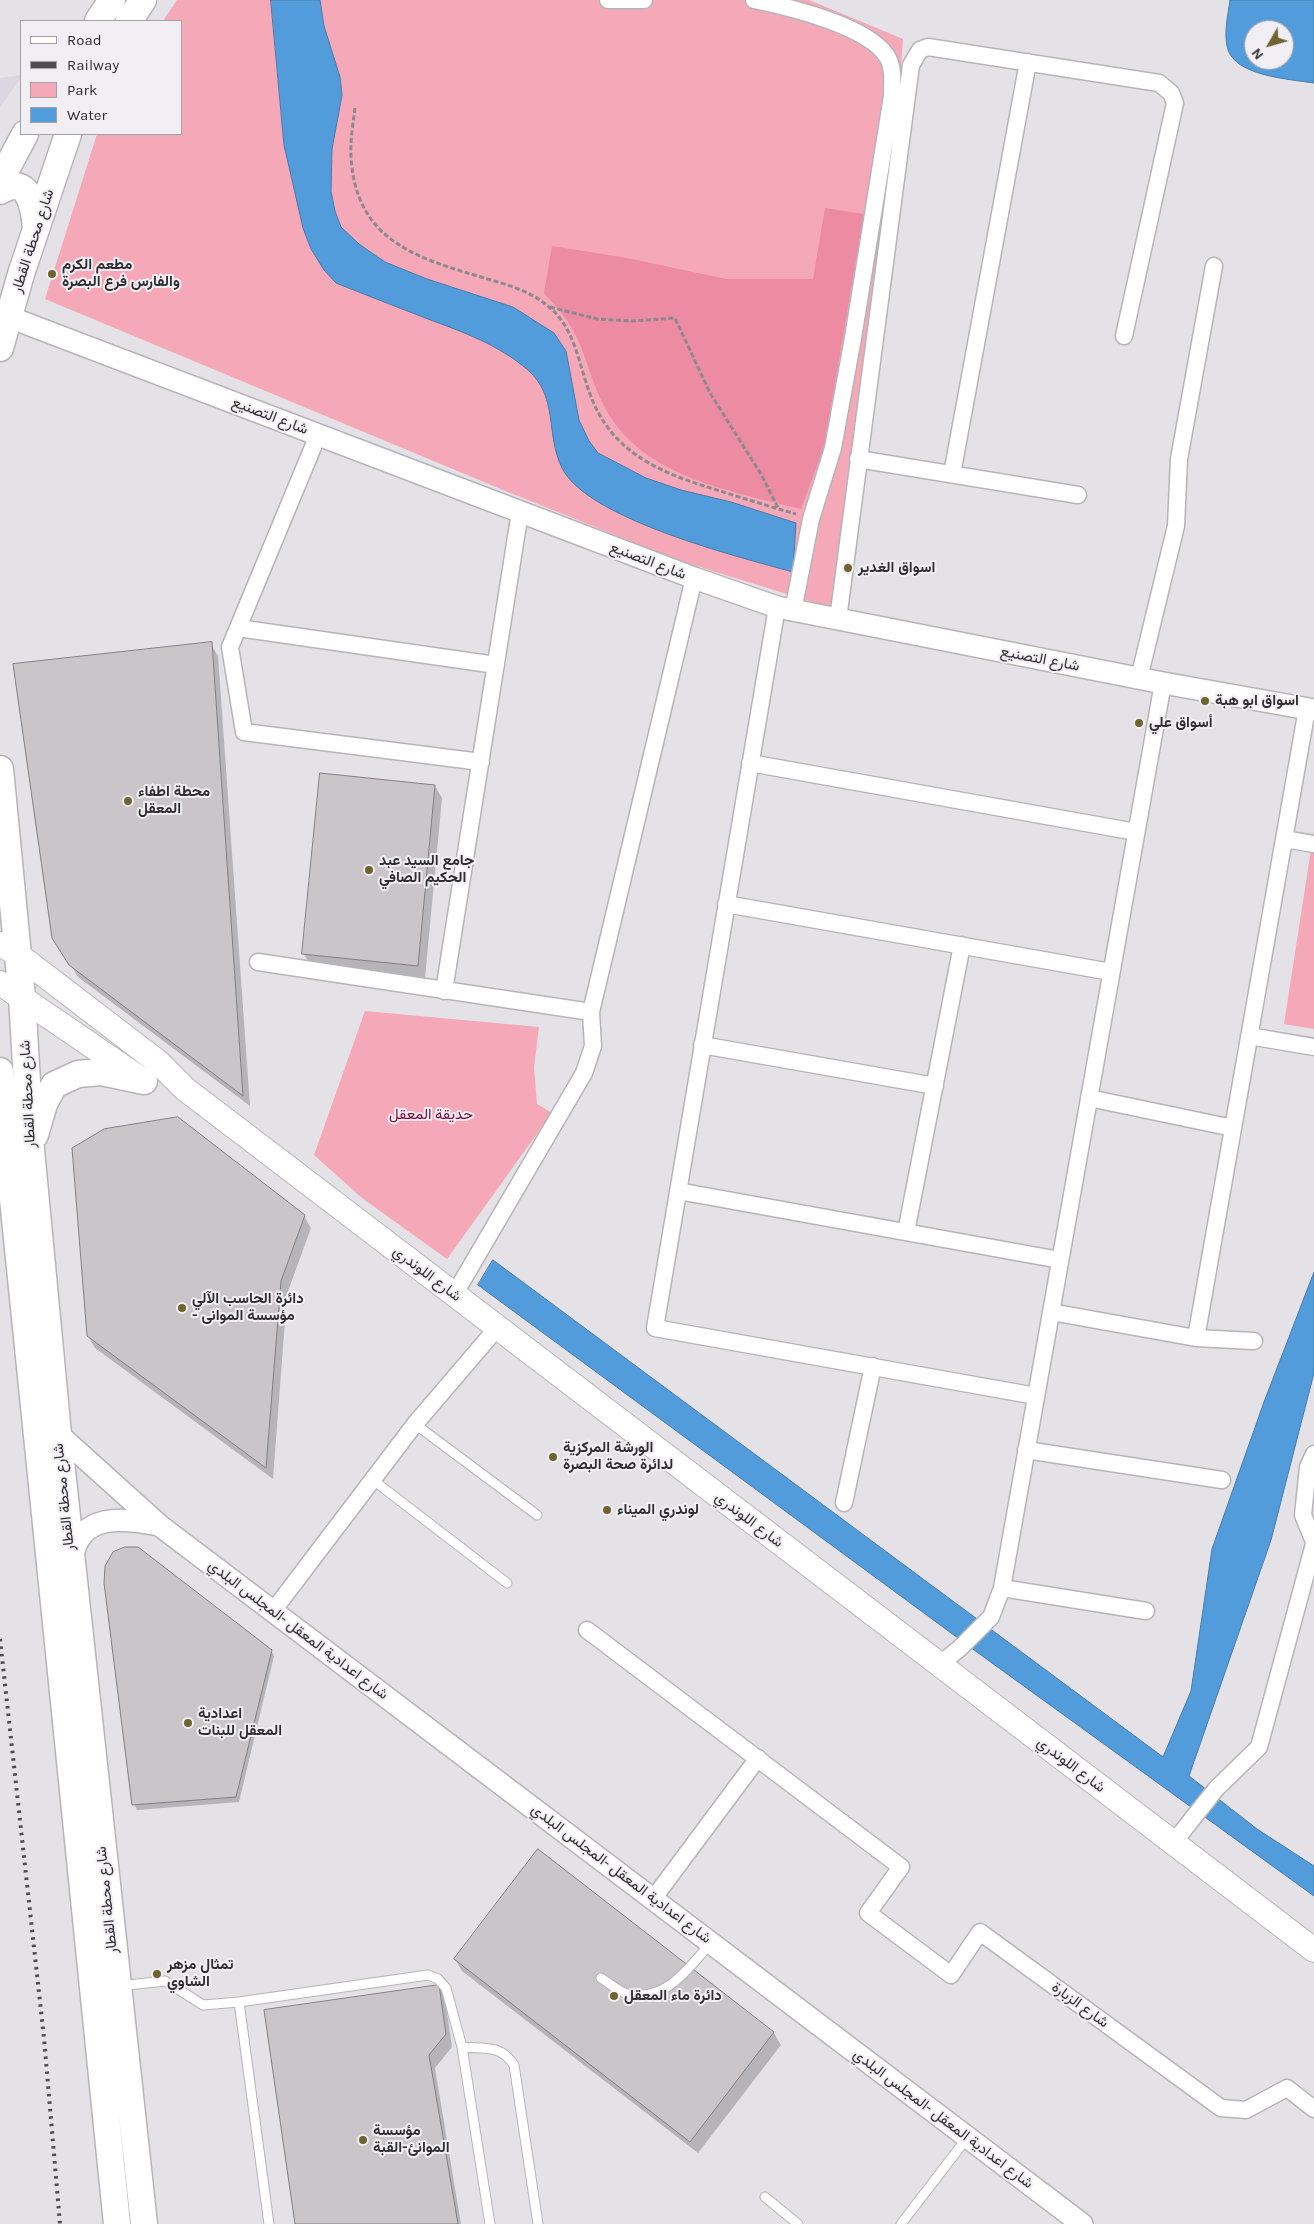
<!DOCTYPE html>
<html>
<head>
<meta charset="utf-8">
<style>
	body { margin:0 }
	#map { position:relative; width:1314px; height:2224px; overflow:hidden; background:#e4e2e7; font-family:Karla,sans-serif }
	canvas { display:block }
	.legend { position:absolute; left:20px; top:20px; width:162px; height:115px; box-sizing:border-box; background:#f1eff4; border:1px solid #a3a2a6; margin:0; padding:6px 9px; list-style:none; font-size:15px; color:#2f2e30 }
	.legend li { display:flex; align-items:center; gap:10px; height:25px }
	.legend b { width:25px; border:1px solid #a3a2a6 }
	.north { position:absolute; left:1244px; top:20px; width:50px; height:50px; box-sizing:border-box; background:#f1eff4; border:1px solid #a3a2a6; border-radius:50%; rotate:232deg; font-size:14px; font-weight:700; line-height:20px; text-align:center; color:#2f2e30 }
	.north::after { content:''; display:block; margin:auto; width:18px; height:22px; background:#6f6330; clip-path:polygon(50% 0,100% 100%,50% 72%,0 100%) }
</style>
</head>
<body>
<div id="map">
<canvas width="1314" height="2224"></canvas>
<ul class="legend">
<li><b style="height:6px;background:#fff"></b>Road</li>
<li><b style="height:6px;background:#4c4b4d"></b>Railway</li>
<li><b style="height:14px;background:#f5a8b8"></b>Park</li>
<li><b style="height:14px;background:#529cdc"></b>Water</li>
</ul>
<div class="north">N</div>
</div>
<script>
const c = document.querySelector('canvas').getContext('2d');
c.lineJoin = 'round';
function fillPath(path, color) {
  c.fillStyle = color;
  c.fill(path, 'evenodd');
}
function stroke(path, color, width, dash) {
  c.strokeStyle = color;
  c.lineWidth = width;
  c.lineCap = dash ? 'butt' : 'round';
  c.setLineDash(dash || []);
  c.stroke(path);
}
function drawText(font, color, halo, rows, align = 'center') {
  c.font = font + ' Karla,Vazirmatn,sans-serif';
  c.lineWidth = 4;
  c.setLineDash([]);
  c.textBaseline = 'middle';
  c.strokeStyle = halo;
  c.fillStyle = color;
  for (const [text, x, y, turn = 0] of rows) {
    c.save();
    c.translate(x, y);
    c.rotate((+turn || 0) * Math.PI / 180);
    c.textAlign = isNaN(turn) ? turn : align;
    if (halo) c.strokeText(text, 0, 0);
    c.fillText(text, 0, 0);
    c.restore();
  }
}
fillPath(new Path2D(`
	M 21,75 L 21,78 L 0,107 L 0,78 Z`), '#dbd6e1');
fillPath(new Path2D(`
	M 177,0 L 809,0 L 903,39 L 899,93 L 832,608 L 677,560 L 503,490 L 45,299 L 97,134 L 181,134 L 181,21 L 163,21 Z
	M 1314,830 L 1314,1029 L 1284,1024 Z
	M 365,1011 L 539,1027 L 534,1067 L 537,1104 L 552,1113 L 447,1259 L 362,1198 L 314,1155 Z`), '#f5a8b8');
fillPath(new Path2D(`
	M 825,208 L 864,214 L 824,447 L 801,509 C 727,490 636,476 601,400 C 591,379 586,356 576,336 C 568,319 556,306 544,293 L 552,246 L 627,258 L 726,279 L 813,279 Z`), '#ec8ba1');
const water = new Path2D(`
	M 271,0 L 320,0 L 324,26 L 340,77 L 342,95 L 332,149 L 331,191 L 335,211 L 341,227 L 359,244 L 385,262 L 427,279 L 513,307 L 554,333 L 566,351 L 579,420 L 589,441 L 598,453 L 646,478 L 681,490 L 731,502 L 796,523 L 793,572 C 739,557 587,519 562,468 C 545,433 559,398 528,370 C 499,345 463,332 428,319 C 397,307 366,295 336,283 L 324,270 L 311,249 L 303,228 L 284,145 Z
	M 1230,0 L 1314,0 L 1314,83 C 1289,79 1232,76 1227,46 C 1224,32 1228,14 1230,0 ZM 1254,30 L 1284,30 L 1284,60 L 1254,60 Z
	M 493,1260 L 1163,1757 L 1191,1691 L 1212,1549 L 1264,1402 L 1314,1272 L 1314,1373 L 1271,1540 L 1189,1776 L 1257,1829 L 1314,1866 L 1314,1896 L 981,1655 L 478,1285 Z`);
fillPath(water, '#529cdc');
stroke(water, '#487ba8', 1);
fillPath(new Path2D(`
	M 211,644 L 218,656 L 250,1106 L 78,977 L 54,937 Z
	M 435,786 L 442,798 L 425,978 L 311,966 L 304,954 Z
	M 304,1216 L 311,1228 L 287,1294 L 273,1479 L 95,1348 L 88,1336 Z
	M 271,1650 L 274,1656 L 239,1802 L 137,1810 L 134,1804 Z
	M 538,1851 L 774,2033 L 781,2045 L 698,2153 L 462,1971 L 455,1959 Z
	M 438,1986 L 445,1998 L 452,2047 L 435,2068 L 461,2224 L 296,2224 Z`), '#0003');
const building = new Path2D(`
	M 212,642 L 243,1096 L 69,965 L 52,938 L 13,664 Z
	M 320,773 L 435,785 L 418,966 L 302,954 Z
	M 178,1117 L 305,1215 L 281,1281 L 266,1468 L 87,1336 L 72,1148 L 104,1129 Z
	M 125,1547 L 138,1547 L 272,1650 L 236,1797 L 132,1805 L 104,1583 L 105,1566 L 113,1552 Z
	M 538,1849 L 774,2032 L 690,2142 L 454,1959 Z
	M 439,1985 L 446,2034 L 429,2055 L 458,2224 L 295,2224 L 264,2010 Z`);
fillPath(building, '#cac5c9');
stroke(building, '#827e81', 1);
const service = new Path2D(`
	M 415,1424 L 537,1515
	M 373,1480 L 507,1583
	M 601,1978 C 609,1983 619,1992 628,1994 C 667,2002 688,1968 711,1943
	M 119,1986 L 165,1981 L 203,2005 L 239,2002 L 428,1975 L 438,1979 L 446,1988 L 462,2047 L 490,2224
	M 239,2002 L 269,2224
	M 462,2047 C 485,2049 500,2044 514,2065 L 538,2224
	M 765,2197 L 798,2224
	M 901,2224 L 967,2138`);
const minor = new Path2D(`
	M 608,0 L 644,0
	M 754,0 C 788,7 870,26 888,58 C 894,70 892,83 892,96 L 853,338 L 833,448 L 811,519 L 793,611
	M 318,435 L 230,647 L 244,732 L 481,762
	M 858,459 L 1078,495
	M 952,474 L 1028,62
	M 777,607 L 655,1328 L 1036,1396
	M 838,619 L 911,65 L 920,50 L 928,47 L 1159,83 L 1171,93 L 1175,103 L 1124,336
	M 238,628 L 496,665
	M 1139,678 L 1176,526 L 1179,459 L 1214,266
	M 750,763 L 1136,832
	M 1284,839 L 1314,844
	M 726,904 L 1111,972
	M 258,962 L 591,1012
	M 444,991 L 520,512
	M 1249,1036 L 1314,1047
	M 702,1045 L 935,1086
	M 1089,1098 L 1233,1128
	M 678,1191 L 1060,1260
	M 906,1232 L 962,945
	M 454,1295 L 584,1073 L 593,1046 L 591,1012 L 694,578
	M 1051,1312 L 1196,1338 L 1254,1341
	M 1196,1338 L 1307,709
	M 1026,1450 L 1222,1480
	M 1314,1454 L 1308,1467 L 1303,1515 L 1314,1542
	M 844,1503 L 873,1366
	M 1002,1588 L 1146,1611
	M 273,1611 L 415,1424 L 497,1328
	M 587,1630 L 901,1867 L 868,1913 L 951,1975 L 980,1932 L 1221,2108 L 1246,2110 L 1287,2088 L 1314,2109
	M 939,1665 L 960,1648 L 991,1617 L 1002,1588 L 1163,683
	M 1174,1842 L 1216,1789 L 1259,1747 L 1314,1544
	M 653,1899 L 758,1758`);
const tertiary = new Path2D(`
	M 9,317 L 694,578 L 777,607 L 1163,683 L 1314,710
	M 58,1434 L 159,1525 L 1082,2224
	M 72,1560 C 79,1512 123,1518 159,1525`);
const secondary = new Path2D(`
	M 0,944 L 17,954 L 158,1062 L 185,1089 L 1314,1950
	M 0,983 L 142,1080`);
const primary = new Path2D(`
	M 98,21 L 112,0
	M 129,21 L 143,0
	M 0,181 L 25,134
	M 0,191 C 29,173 34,207 36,228
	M 0,348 L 21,274 L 68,134
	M 0,769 L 22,997 L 31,1150 L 58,1434 L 144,2224
	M 0,1071 L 117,2224
	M 35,1135 L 44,1104 L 54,1085 L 78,1074 L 101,1072 L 144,1081`);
stroke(service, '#b6b4b8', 11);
stroke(minor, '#b6b4b8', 19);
stroke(tertiary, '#b6b4b8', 24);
stroke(secondary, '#b6b4b8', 26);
stroke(primary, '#b6b4b8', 29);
stroke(new Path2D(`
	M 355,108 C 353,124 350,141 351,157 C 356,239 413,257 481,277 C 504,284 530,290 549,307 C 575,328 579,365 590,394 C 612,455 664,474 720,491 C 746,499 771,507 796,514
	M 550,307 L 597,319 L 633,321 L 675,318 L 710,393 L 761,474 L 778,508`), '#8c8a8e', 3, [5, 2.5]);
stroke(service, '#fff', 9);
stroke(minor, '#fff', 16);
stroke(tertiary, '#fff', 21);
stroke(secondary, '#fff', 24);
stroke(primary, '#fff', 26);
stroke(new Path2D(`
	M 0,1639 L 44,2038 L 60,2224`), '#4c4b4d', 4, [2.5, 5]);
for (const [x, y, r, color] of [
	[52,274,5,"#6f6330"],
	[848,568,5,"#6f6330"],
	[1205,701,5,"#6f6330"],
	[1139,723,5,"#6f6330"],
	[128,801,5,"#6f6330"],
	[369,870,5,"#6f6330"],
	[182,1308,5,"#6f6330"],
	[553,1457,5,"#6f6330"],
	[607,1510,5,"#6f6330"],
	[188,1723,5,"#6f6330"],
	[157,1974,5,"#6f6330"],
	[614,1996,5,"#6f6330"],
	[363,2140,5,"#6f6330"]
]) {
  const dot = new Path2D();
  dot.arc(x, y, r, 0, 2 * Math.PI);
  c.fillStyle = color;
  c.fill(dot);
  stroke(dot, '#f1eff4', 2);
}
drawText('15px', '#2f2e30', '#f1eff4', [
	["شارع محطة القطار",33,241,-72],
	["شارع التصنيع",270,416,21],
	["شارع التصنيع",648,561,21],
	["شارع التصنيع",1040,659,11],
	["شارع محطة القطار",28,1094,-93],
	["شارع اللوندري",427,1274,37],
	["شارع محطة القطار",64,1497,-96],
	["شارع اللوندري",749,1520,37],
	["شارع اعدادية المعقل -المجلس البلدي",298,1630,37],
	["شارع اللوندري",1071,1765,37],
	["شارع اعدادية المعقل -المجلس البلدي",621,1874,37],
	["شارع محطة القطار",107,1900,-96],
	["شارع الزبارة",1080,2005,36],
	["شارع اعدادية المعقل -المجلس البلدي",943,2119,37]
]);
drawText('bold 15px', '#2f2e30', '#f1eff4', [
	["مطعم الكرم",62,265],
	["والفارس فرع البصرة",62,282],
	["اسواق الغدير",858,568],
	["اسواق ابو هبة",1215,701],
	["أسواق علي",1149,723],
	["محطة اطفاء",138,792],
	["المعقل",138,809],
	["جامع السيد عبد",379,861],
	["الحكيم الصافي",379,878],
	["دائرة الحاسب الآلي",192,1299],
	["- مؤسسة الموانى",192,1316],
	["الورشة المركزية",563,1448],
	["لدائرة صحة البصرة",563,1465],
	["لوندري الميناء",617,1510],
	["اعدادية",198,1714],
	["المعقل للبنات",198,1731],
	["تمثال مزهر",167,1965],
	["الشاوي",167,1982],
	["دائرة ماء المعقل",624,1996],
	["مؤسسة",373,2131],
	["الموانئ-القبة",373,2148]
], 'left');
drawText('15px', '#7f0738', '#f1eff4', [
	["حديقة المعقل",431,1115]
]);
</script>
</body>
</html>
